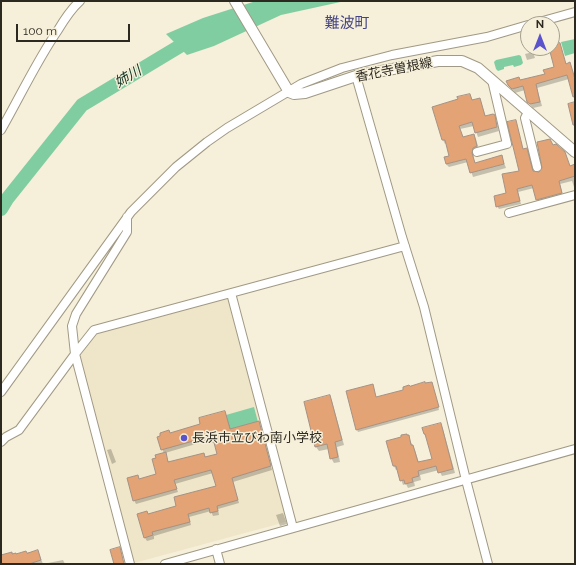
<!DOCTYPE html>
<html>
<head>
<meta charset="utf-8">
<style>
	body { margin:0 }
	#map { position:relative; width:576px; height:565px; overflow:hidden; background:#f6efd9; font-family:Raleway,sans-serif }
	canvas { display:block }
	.frame { position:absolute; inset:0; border:2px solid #2c2921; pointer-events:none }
	.north { position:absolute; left:520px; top:16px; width:40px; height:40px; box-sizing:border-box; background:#f6efd9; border:1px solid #a5a08f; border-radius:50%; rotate:0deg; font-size:11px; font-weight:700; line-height:16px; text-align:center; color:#2c2921 }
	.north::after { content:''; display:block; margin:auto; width:14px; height:18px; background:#5b53cb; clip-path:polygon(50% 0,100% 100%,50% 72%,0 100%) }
	.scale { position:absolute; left:16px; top:24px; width:114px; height:18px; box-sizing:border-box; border:2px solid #2c2921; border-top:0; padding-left:5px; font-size:12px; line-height:14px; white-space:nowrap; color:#2c2921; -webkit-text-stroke:3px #f6efd9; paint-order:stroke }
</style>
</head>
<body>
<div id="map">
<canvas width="576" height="565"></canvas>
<div class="frame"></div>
<div class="north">N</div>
<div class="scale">100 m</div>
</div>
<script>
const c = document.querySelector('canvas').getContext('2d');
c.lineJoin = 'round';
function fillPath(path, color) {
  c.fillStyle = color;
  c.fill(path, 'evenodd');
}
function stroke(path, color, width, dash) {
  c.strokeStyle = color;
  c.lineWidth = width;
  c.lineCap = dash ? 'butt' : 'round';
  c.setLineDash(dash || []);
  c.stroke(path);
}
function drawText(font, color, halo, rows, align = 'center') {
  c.font = font + ' Raleway,"Noto Sans JP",sans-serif';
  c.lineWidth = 3;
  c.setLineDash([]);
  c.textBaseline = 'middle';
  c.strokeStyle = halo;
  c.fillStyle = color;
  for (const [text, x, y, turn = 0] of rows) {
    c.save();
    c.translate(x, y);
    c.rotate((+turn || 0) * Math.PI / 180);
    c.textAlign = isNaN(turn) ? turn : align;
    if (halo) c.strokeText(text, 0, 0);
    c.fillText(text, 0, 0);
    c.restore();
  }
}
fillPath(new Path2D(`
	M 227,297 L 231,299 L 289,521 L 134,563 L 78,355 L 95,334 Z`), '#efe5c8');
fillPath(new Path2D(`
	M 256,1 L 345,1 L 281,15 L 214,46 L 187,55 L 166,34 L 203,18 Z
	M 575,39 L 575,53 L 565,56 L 561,42 Z
	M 519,55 L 521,56 L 523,63 L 521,65 L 514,67 L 513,65 L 504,67 L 504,69 L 498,71 L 496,69 L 494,62 L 496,60 Z
	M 254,407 L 258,422 L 230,429 L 226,415 Z`), '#81cda2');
fillPath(new Path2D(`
	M 560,44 L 566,65 L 570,64 L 575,78 L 575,102 L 569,79 L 537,88 L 542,106 L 533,108 L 528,102 L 525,90 L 515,93 L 509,85 L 546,75 L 556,67 L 548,48 L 552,48 L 552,46 Z
	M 533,52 L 535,58 L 527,60 L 525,54 Z
	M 470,95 L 473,101 L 480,99 L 486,117 L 494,116 L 496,120 L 499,131 L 478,137 L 474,126 L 460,129 L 463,138 L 474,135 L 476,139 L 479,150 L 475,152 L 473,158 L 475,164 L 502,157 L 506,168 L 473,177 L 468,162 L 449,167 L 446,164 L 450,157 L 447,143 L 445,144 L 443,140 L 433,108 L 459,100 Z
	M 515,121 L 523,150 L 528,152 L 534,172 L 539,173 L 543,168 L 553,146 L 570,167 L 575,165 L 575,190 L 572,181 L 560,184 L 563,196 L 539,202 L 534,188 L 518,192 L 521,204 L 499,209 L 497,206 L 507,194 L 520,171 Z
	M 433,386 L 439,410 L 358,432 L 357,430 L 374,388 L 376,398 L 405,390 L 410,387 Z
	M 330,396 L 332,401 L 344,445 L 337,447 L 340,462 L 334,463 L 331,458 L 329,449 L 319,451 L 316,447 L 305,403 Z
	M 225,412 L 231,430 L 259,422 L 272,470 L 233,482 L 239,503 L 218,509 L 219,515 L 213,516 L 211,511 L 189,517 L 191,525 L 154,536 L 154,539 L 147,541 L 145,538 L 148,515 L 177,507 L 217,486 L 213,473 L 175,484 L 178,492 L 136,504 L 134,500 L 139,480 L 157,475 L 158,459 L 164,453 L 162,449 L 170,434 L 202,425 ZM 206,441 L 208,444 L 215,442 L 219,454 L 206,458 L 204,454 L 169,463 L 165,453 Z
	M 441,424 L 443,429 L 455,473 L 442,476 L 439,470 L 420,475 L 421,480 L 414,482 L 415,486 L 408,488 L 406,484 L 403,485 L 398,470 L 396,470 L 394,466 L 387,442 L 408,436 L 415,450 L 419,463 L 433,460 L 427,438 L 424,434 Z
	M 111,449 L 116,462 L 112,464 L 107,450 Z
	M 283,513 L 287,524 L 280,526 L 276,515 Z
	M 38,551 L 43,564 L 1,564 L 1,556 L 12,553 L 16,555 Z
	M 63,560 L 65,564 L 49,564 L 48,563 Z`), '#0003');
stroke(new Path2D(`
	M 1,209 L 7,199 L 82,105 L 195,37`), '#81cda2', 14);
const building = new Path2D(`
	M 560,43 L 566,64 L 570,62 L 575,79 L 575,96 L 573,97 L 567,75 L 536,84 L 540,102 L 530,104 L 527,102 L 523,86 L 512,89 L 508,85 L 506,81 L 519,77 L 520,80 L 545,74 L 543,70 L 554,67 L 549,48 L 552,48 L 552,45 Z
	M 470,94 L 472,100 L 480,98 L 485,116 L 493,114 L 495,115 L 497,127 L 475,133 L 472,122 L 459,126 L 463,137 L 474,134 L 477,146 L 473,148 L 472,153 L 475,163 L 502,155 L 504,164 L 470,173 L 466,159 L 446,164 L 444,157 L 449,156 L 445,140 L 442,140 L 432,107 L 458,99 L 457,97 Z
	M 575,102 L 575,125 L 573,125 L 568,104 Z
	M 516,120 L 523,149 L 527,148 L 533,171 L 539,172 L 542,168 L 537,142 L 550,139 L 553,145 L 556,144 L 565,152 L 570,166 L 575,164 L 575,176 L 559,181 L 562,193 L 536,200 L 532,185 L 517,189 L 520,201 L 496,207 L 494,196 L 506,193 L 502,174 L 519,171 L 507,122 Z
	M 425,382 L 425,383 L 432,382 L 439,407 L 356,430 L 346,391 L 373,384 L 376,397 L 403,390 L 403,387 L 409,385 L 410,386 Z
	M 330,395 L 342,440 L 335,442 L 338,457 L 330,459 L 327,444 L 315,447 L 304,402 Z
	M 225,411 L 230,429 L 259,421 L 271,466 L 232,478 L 238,500 L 217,506 L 218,511 L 210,513 L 209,508 L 188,514 L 190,522 L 152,532 L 153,535 L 144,538 L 137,514 L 147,511 L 148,514 L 176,506 L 174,497 L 216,486 L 211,470 L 174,480 L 177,489 L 133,501 L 127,478 L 138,475 L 139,479 L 156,474 L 152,459 L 156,458 L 155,455 L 166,452 L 168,462 L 204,453 L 205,457 L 217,454 L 213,439 L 205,441 L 204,438 L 161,450 L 157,437 L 160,436 L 160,433 L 169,430 L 170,433 L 200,424 L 199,418 Z
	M 441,423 L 453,469 L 438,473 L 436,466 L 418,471 L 419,476 L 412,478 L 413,482 L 405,484 L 404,480 L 400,481 L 396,466 L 393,466 L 386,441 L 401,437 L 401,435 L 407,434 L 407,435 L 409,435 L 411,445 L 413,445 L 418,462 L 432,459 L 425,434 L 424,434 L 422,428 Z
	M 120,547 L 124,564 L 114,564 L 110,550 Z
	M 38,550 L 41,560 L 29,564 L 1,564 L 1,555 L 12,552 L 12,554 L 16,553 L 16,554 L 26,551 L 27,553 Z`);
fillPath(building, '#e3a374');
stroke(building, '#a59285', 1);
const minor = new Path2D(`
	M 532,24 L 575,12
	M 356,76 L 402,237 L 424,307 L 466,480 L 488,564
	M 528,112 L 525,118 L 537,167
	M 1,130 C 20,97 36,62 58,30 C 64,20 71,9 80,1
	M 477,152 L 507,144 L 492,80
	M 509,213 L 575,195
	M 231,293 L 293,528
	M 1,392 L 131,212 L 176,167 L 207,142 L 227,128 L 301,84 L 342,68 L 392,55 L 487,37 L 528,25
	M 1,442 L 6,437 L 19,430 L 75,354 L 72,326 L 76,314 L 127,232 L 127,217
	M 216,549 L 220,564
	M 130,564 L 75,354 L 94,330 L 405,246
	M 165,564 L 575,449`);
const major = new Path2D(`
	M 235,1 L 289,92 L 294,94 L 305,93 L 356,76 L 376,72 L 438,61 L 462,61 L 478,68 L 575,152`);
stroke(minor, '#a09985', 10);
stroke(major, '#a09985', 12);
stroke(minor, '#fff', 8);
stroke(major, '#fff', 10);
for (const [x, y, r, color] of [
	[184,438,4,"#5b53cb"]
]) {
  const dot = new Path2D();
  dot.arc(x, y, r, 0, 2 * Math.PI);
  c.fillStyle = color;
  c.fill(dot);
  stroke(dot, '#f6efd9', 1.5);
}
drawText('13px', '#2c2921', '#f6efd9', [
	["香花寺曽根線",394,70,-11]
]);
drawText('13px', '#2c2921', '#f6efd9', [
	["長浜市立びわ南小学校",192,438]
], 'left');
drawText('italic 14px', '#123523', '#f6efd9', [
	["姉川",128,77,-31]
]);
drawText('15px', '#434481', '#f6efd9', [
	["難波町",347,23]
]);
</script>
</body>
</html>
